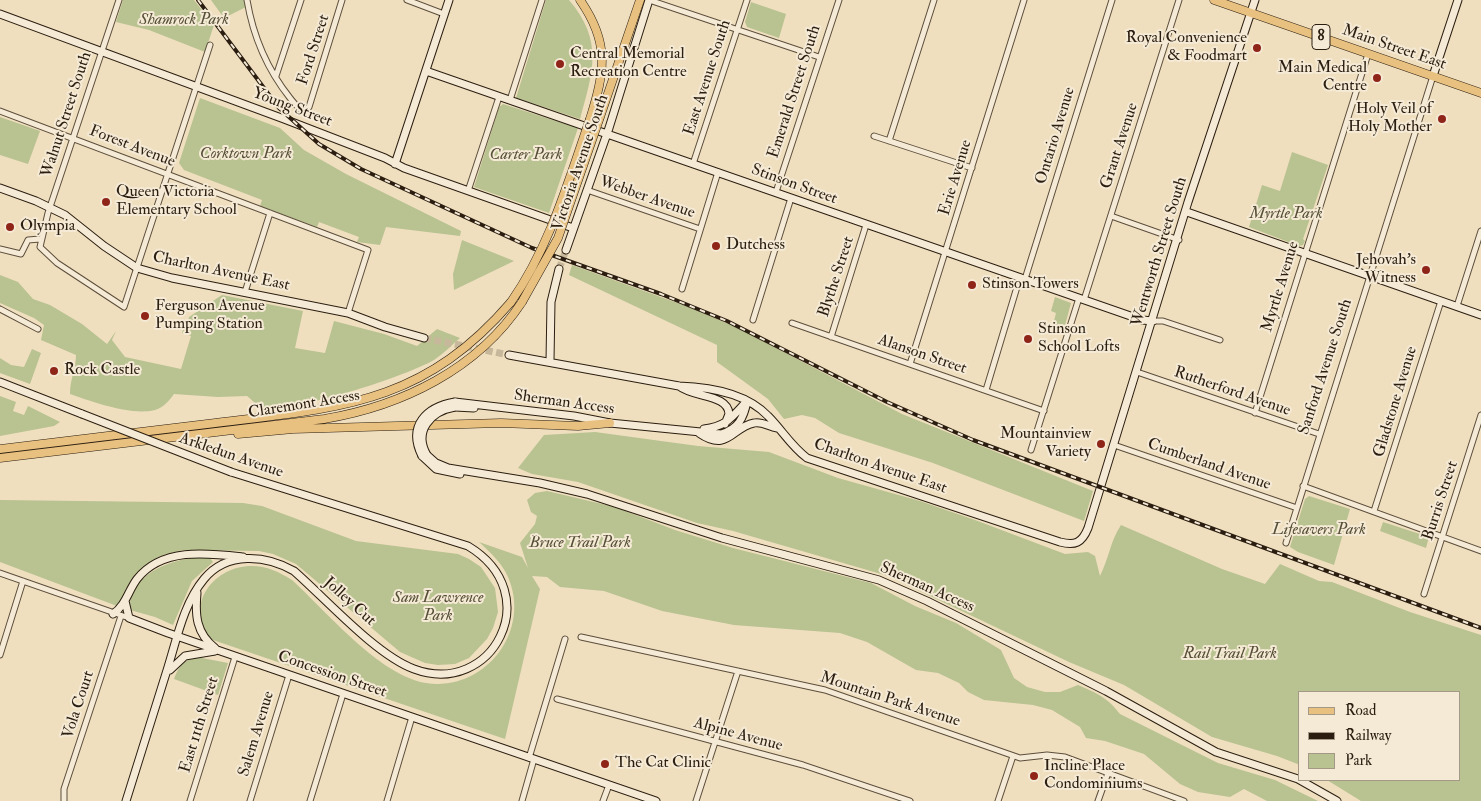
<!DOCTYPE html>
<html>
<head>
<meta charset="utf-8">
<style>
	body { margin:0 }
	#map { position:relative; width:1481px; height:801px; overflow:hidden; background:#efdfbe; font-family:"IM FELL Double Pica",serif }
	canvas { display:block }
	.legend { position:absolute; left:1298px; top:691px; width:162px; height:90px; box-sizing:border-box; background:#f5ead5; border:1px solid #a49887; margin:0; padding:6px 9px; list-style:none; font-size:15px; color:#2b1e11 }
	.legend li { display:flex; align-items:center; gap:10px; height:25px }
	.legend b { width:25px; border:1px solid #a49887 }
</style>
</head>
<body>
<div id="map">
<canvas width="1481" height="801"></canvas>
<ul class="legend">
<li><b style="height:6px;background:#e8c07f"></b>Road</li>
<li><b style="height:6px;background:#2b1e11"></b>Railway</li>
<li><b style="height:14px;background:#b9c291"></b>Park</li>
</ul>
</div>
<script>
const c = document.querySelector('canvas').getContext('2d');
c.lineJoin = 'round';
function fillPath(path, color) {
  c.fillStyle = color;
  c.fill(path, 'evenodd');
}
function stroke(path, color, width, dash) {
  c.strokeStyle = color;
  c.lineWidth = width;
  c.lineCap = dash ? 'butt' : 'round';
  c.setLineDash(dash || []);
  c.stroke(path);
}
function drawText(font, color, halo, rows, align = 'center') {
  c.font = font + ' "IM FELL Double Pica",serif';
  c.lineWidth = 4;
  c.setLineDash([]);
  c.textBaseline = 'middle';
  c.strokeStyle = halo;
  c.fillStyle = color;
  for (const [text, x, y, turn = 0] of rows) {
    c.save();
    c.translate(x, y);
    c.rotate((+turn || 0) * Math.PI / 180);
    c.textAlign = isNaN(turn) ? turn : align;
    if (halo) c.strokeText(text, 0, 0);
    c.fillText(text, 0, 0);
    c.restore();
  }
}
fillPath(new Path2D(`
	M 123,0 L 194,0 L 214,25 L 205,52 L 149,30 L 116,22 Z
	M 211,0 L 245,0 L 246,7 L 224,18 Z
	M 546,0 L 569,0 C 604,41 593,72 580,119 L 516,98 Z
	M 751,2 L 786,14 L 779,38 L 747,27 L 745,22 Z
	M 200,98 L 280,128 L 304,150 L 346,174 L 461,231 L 460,236 L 386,227 L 380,245 L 357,242 L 359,237 L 319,222 L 317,227 L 260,206 L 262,200 L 184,170 L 179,163 Z
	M 503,104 L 578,128 L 549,213 L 474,187 L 499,107 Z
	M 0,117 L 40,131 L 28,164 L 0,155 Z
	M 1292,152 L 1328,165 L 1303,239 L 1305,241 L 1303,245 L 1299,246 L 1249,227 L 1262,185 L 1280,191 Z
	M 462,240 L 514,261 L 454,290 L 453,274 Z
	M 572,265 L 694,309 L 740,329 L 902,414 L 1093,491 L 1084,521 L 933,463 L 839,433 L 815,418 L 802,415 L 784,419 L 768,399 L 717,362 L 717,345 L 569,275 Z
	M 0,275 L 18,282 L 33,299 L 50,305 L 82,324 L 107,344 L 116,331 L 112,340 L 125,357 L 181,369 L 191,336 L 182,333 L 186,321 L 188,322 L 189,317 L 222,295 L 303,311 L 295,348 L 325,353 L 334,321 L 384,334 L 417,346 L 437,329 L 460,338 C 452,345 443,354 434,360 C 404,377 294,413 262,407 C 257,406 251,399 247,396 L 218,397 L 174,394 C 171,398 167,403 163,406 C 144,421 90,401 70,394 C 70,379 76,369 76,355 L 41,340 L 44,325 L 34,318 L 0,303 Z
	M 1055,297 L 1071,303 L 1064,329 L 1053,325 L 1056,313 L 1051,311 Z
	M 32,349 L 41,353 L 30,384 L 0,373 L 0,358 L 11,365 L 24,367 Z
	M 0,396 L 16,402 L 13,411 L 24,415 L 28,406 L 60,422 L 54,426 L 0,436 Z
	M 595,432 L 698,446 L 769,452 L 838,478 L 920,501 L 975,520 L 1065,554 L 1088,552 L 1095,556 L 1100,576 C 1109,558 1110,542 1121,525 L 1222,569 L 1265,584 L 1280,564 L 1319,581 L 1332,582 L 1410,612 L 1481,635 L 1481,801 L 1361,801 L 1327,780 L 1460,780 L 1460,692 L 1300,692 L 1300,765 L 1277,756 L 1212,737 L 1124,685 L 1069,662 L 888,576 L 733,531 L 697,523 L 578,482 L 532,474 L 518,468 L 544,435 Z
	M 547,491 L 615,507 L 675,530 L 733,548 L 871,583 L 915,606 L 956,623 L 1001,650 L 1014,678 L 1027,687 L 1045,692 L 1060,692 L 1078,685 C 1097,693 1108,698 1120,714 L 1218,763 L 1275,780 L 1318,801 L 1267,801 L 1244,789 L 1230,797 L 1198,792 L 1180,784 L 1144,754 L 1105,741 L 1086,738 L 1080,727 L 1052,710 L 1033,705 L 984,700 L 968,692 L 959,683 L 938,673 L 916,670 L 867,642 L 840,633 L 734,625 L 662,611 L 604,591 L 560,587 L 547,577 L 532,576 L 540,589 L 505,739 L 207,638 C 187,605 211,569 248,566 C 265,565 278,571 292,580 C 326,611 380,676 426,683 C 484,692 532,632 508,577 C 502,563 491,553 479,542 L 522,557 L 528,568 L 520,543 L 535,524 L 537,516 L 531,512 L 527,500 L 535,493 Z
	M 1309,496 L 1350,509 L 1334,565 L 1298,552 L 1290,547 L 1305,499 Z
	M 0,500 L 243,503 L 262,506 L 356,541 L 458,554 L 469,559 L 481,567 L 495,588 L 498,612 L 493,628 L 487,639 L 469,658 L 455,664 L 438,665 L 425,663 L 400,652 L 296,564 L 273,554 L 259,551 L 183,550 L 166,554 L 153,560 L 139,571 L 127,587 L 121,604 L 117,606 L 0,562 Z
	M 1383,522 L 1429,537 L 1426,548 L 1380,531 Z
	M 191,558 L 210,558 L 213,562 L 192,581 L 173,625 L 155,617 L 130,610 C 127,577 165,562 191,558 Z
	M 197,657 L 228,663 L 218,695 L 174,679 C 179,666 183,660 197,657 Z`), '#b9c291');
stroke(new Path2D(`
	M 559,269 L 566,250
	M 424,338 L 509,355`), '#c8b89b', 7, [7, 3.5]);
const street = new Path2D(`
	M 119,0 L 48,213 L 40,247 L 57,263 L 124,307 L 210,45
	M 247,0 C 253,36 267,69 290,98 C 294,103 298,109 304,111 L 309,107 L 342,0
	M 407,0 L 444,14
	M 649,0 L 819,57
	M 276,76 L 301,0
	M 510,100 L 542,0
	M 0,111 L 368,250 L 348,313
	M 874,136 L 972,168
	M 889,141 L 934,0
	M 693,164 L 747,0
	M 587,190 L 700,229
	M 468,191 L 499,97
	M 776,192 L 839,0
	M 1111,216 L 1179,240
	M 0,249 L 21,254 L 28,240 L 40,239
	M 1025,279 L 1112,0
	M 682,289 L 718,172
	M 245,292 L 270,213
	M 1084,300 L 1179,0
	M 1457,306 L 1481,231
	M 0,309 L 38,329
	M 753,320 L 791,198
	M 1153,321 L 1163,321 L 1220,340
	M 792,323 L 1044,411
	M 831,337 L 866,225
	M 910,364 L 1024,0
	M 1137,372 L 1319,434
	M 986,390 L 1020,277
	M 1255,413 L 1368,54
	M 1114,445 L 1297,508
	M 1031,450 L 1079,298
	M 1303,486 L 1481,551
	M 1374,511 L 1441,301
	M 1286,543 L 1433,76
	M 0,573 L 129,618
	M 1424,594 L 1481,415
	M 581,637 L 825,690 L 1020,758 L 1047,755 L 1065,757 L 1184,801
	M 0,655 L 23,581
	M 557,699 L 803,765 L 910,801
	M 529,758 L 565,639
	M 64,801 L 64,789 L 121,616
	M 190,801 L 235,657
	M 250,801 L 289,675
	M 310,801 L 343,694
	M 387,801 L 412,717
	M 522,801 L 534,759
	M 603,801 L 609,785
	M 696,801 L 738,671
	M 998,801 L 1013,756
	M 1098,801 L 1108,773`);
const secondary = new Path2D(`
	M 0,14 L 284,119 L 385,158 L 404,168 L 573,228
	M 426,71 L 1142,320 L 1153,321
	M 1433,76 L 1458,0
	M 395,164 L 449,0
	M 0,188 L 36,201 L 65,215 L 104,246 L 137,268 L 172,278 L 348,313 L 385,327 L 424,338
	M 1187,212 L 1481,315
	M 566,250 L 609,128 L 649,0
	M 509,355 L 679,386 C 710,387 746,393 768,416 C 782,430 791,446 807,458 L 1060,542 C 1075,546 1082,543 1088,528 L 1188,202 L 1255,0
	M 550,361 L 551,302 L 559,269
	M 0,382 L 82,414
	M 679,386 C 694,398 728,394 729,414 L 725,424
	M 455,402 L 574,416 L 610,423 L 721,434 C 738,429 744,418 747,401
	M 455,407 L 474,408
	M 704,429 C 727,426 731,418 747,401
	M 699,433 C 728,453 732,427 754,423 C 762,421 769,427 777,428
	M 427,455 L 436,463 L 448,468 L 540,483 L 587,494 L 722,538 L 879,580 L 927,601 L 1106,691 L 1216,752 L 1298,779 L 1337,801
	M 422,456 L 436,469 L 460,474
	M 197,593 C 195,615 196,633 215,648
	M 125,601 L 129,618 L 168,633 L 656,801
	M 113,614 C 126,605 128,591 137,579 C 162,547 208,553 243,557
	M 170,670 L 185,656 L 215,651
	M 126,801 C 140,756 154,712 168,667 C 177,638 184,603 204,579 C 227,551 266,555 294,571 C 326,599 376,655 414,669 C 492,698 548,594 468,546 L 231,472`);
const primary = new Path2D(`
	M 580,0 C 610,43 605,71 590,119
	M 1214,0 L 1481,93
	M 600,117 L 640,0
	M 238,434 L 293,429 L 501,423 L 578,426 L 610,423
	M 0,449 C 69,441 138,432 207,424 C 335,408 421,407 511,302
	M 0,458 L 324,419 C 402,406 478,369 522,302`);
stroke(street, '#5c4e3c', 7);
stroke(secondary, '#2b1e11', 9);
stroke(primary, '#2b1e11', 9);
stroke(street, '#f5ead5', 5);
stroke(secondary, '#f5ead5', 7);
stroke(primary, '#e8c07f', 8);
const rail = new Path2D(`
	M 198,0 L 279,108 L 319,144 L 361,169 L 532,248 L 661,294 L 727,321 L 887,402 L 973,440 L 1481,628`);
stroke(rail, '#2b1e11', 4);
stroke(rail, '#f5ead5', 2, [5.5]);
const secondaryBridge = new Path2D(`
	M 82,414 L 231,472
	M 427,455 C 413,431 431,411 455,407
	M 422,456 C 407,426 426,407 455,402`);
const primaryBridge = new Path2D(`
	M 511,302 C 550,246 568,182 590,119
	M 522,302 L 558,238 L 600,117`);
stroke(secondaryBridge, '#2b1e11', 9, []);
stroke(primaryBridge, '#2b1e11', 9, []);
stroke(secondaryBridge, '#f5ead5', 7);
stroke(primaryBridge, '#e8c07f', 8);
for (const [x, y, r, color] of [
	[1257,48,5,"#8f2418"],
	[560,64,5,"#8f2418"],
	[1377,78,5,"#8f2418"],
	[1442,119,5,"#8f2418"],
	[106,202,5,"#8f2418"],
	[10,227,5,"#8f2418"],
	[716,246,5,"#8f2418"],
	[1426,270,5,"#8f2418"],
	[972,285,5,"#8f2418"],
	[145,316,5,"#8f2418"],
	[1028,339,5,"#8f2418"],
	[54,371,5,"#8f2418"],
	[1101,444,5,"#8f2418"],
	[605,764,5,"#8f2418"],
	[1034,776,5,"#8f2418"]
]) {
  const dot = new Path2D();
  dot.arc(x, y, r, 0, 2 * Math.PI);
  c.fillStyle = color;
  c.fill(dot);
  stroke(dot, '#f5ead5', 2);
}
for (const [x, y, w] of [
	[1321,37,18]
]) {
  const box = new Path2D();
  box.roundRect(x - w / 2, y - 12.5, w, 25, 4);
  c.fillStyle = '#f5ead5';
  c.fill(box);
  stroke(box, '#2b1e11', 1);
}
drawText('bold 15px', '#2b1e11', null, [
	["8",1321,37]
]);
drawText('italic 16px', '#564f37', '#f5ead5', [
	["Shamrock Park",184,21],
	["Corktown Park",246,155],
	["Carter Park",526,156],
	["Myrtle Park",1286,215],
	["Lifesavers Park",1319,531],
	["Bruce Trail Park",580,544],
	["Sam Lawrence",438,599],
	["Park",438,617],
	["Rail Trail Park",1230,655]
]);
drawText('16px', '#2b1e11', '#f5ead5', [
	["Royal Convenience",1247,39,"right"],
	["& Foodmart",1247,57,"right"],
	["Central Memorial",570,55],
	["Recreation Centre",570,73],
	["Main Medical",1367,69,"right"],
	["Centre",1367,87,"right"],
	["Holy Veil of",1432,110,"right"],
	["Holy Mother",1432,128,"right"],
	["Queen Victoria",116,193],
	["Elementary School",116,211],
	["Olympia",20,227],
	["Dutchess",726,246],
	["Jehovah's",1416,261,"right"],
	["Witness",1416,279,"right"],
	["Stinson Towers",982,285],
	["Ferguson Avenue",155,307],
	["Pumping Station",155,325],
	["Stinson",1038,330],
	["School Lofts",1038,348],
	["Rock Castle",64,371],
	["Mountainview",1091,435,"right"],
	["Variety",1091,453,"right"],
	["The Cat Clinic",615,764],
	["Incline Place",1044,767],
	["Condominiums",1044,785]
], 'left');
drawText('16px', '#2b1e11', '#f5ead5', [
	["Main Street East",1394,48,19],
	["Ford Street",314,50,-72],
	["East Avenue South",708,78,-72],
	["Emerald Street South",795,92,-72],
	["Young Street",292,108,21],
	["Walnut Street South",67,115,-72],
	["Ontario Avenue",1056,136,-73],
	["Grant Avenue",1120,146,-72],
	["Forest Avenue",132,147,21],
	["Victoria Avenue South",581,163,-71],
	["Erie Avenue",956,178,-73],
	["Stinson Street",794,185,20],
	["Webber Avenue",647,198,19],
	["Wentworth Street South",1160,252,-73],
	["Charlton Avenue East",221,272,12],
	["Blythe Street",837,277,-72],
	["Myrtle Avenue",1281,287,-73],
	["Alanson Street",922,355,19],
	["Sanford Avenue South",1326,367,-72],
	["Rutherford Avenue",1232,392,19],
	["Gladstone Avenue",1396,402,-73],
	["Sherman Access",564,403,8],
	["Claremont Access",304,405,-9],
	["Arkledun Avenue",231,456,19],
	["Cumberland Avenue",1209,465,19],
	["Charlton Avenue East",880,467,19],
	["Burris Street",1441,501,-72],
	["Sherman Access",927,588,24],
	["Jolley Cut",349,602,42],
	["Concession Street",332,675,19],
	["Mountain Park Avenue",890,700,18],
	["Vola Court",79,705,-72],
	["East 11th Street",200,725,-73],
	["Salem Avenue",257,734,-73],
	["Alpine Avenue",738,735,15]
]);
</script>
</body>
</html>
